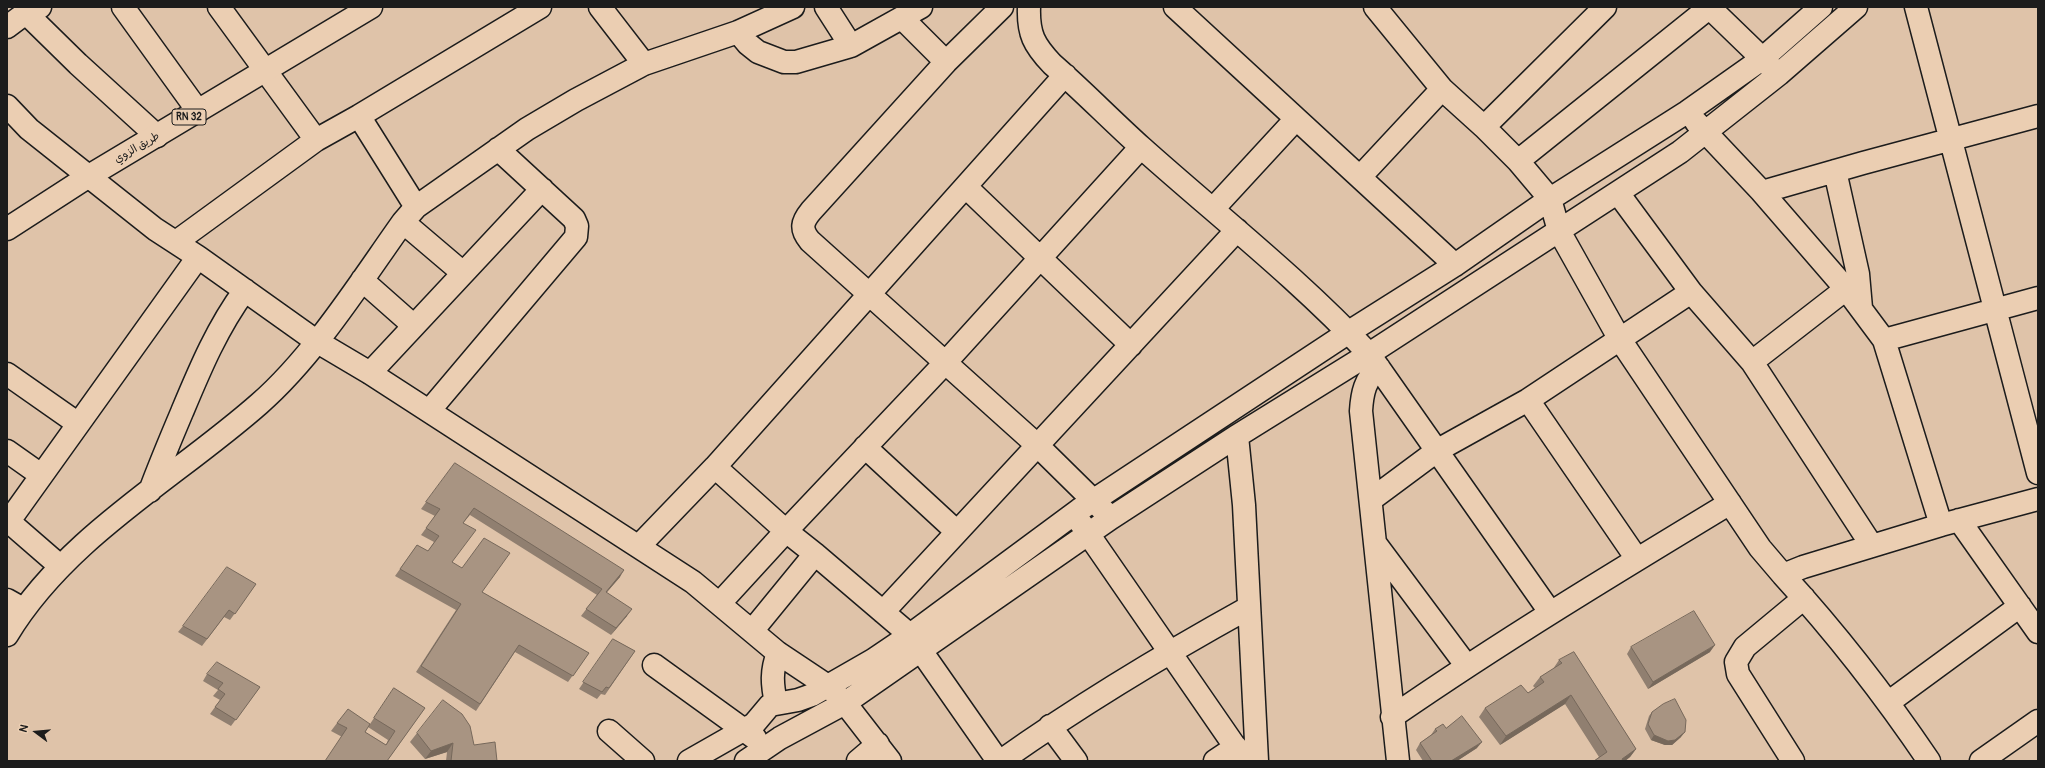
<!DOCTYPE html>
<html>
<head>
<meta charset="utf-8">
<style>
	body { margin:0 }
	#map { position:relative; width:2045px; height:768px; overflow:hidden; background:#dfc3a9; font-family:Pangolin,sans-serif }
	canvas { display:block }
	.frame { position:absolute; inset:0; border:8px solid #1c1c1c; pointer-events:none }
	.north { position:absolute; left:16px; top:712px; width:40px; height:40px; -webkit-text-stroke:3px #ebceb2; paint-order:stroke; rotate:286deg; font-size:11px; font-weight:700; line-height:16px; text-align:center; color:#1c1c1c }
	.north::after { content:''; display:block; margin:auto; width:14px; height:18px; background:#1c1c1c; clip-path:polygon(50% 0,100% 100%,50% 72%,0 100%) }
</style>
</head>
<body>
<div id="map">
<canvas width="2045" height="768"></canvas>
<div class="frame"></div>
<div class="north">N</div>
</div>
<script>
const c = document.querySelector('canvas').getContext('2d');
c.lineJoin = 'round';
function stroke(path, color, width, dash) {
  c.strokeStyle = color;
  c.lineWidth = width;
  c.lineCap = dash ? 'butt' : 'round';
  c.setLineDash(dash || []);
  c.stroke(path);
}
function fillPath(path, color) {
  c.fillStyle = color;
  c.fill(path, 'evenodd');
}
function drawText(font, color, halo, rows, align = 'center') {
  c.font = font + ' Pangolin,"Playpen Sans Arabic",sans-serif';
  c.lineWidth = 3.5;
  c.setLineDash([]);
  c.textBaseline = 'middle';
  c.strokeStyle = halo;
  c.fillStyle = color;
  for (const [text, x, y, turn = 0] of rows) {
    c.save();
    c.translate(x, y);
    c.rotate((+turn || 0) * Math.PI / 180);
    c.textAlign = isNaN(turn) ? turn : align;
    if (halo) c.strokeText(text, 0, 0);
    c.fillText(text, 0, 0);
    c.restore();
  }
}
const minor = new Path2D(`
	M 123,7 L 198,111
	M 219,7 L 316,140
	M 600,7 L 644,64
	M 826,7 L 851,46
	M 1002,7 L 946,62 L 811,211 C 802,222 800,229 810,241 L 1037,445 L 1105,512
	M 1029,7 C 1028,34 1034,45 1052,64 C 1083,91 1111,120 1141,147 C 1217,215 1299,279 1369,354 L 1550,612
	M 1175,7 L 1455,265
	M 1375,7 L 1442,89 L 1484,127 L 1518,161 L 1550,199 L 1559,231 L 1619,338 L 1760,548 L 1783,575 L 1803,567 L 1941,525 L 2038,499
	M 1709,7 L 1772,68
	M 1916,7 L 2038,473
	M 27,14 L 78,64 L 157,136
	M 902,18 L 946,62
	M 7,27 L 19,18 L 40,7
	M 738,32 L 748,44 L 758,52 L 784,62 L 796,62 L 851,46 L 921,7
	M 7,106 L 29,129 L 155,229 L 198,257 L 316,341 L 370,373 L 693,582 L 778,653 L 829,687 L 845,703 L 890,761
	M 359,116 L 416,207
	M 1696,122 L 1762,192 L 1846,289 L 1884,340 L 1941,525
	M 1484,127 L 1605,7
	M 1518,161 L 1710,7
	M 1835,171 L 1858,274 L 1861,308
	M 1360,177 L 1442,89
	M 966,187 L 1131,345
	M 1762,192 L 1863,163 L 2038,116
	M 1618,193 L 1691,292 L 1752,362 L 1872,546
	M 1213,209 L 1296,119
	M 403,222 L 463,273
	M 176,242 L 316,140 L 359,116 L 540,7
	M 362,280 L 414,326
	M 1884,340 L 2038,298
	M 1752,362 L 1846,289
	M 1379,368 C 1365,378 1362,394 1361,411 L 1398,761
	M 370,373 L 542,189
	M 7,374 L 77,423
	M 1528,400 L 1637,559
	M 429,411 L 576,237 L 577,226 L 574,219 L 498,149
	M 1237,436 L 1244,505 L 1257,761
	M 865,447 L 957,532
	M 7,451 L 41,475
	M 715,467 L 786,531 L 815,554 L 910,635 L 998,761
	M 150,491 C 160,464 171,438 182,412 C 200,369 217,328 245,290
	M 1372,499 L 1438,450 L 1528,400 L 1691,292
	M 7,520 L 60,566
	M 1959,520 L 2038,632
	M 9,521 L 198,257
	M 1080,522 L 1245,761
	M 1375,543 L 1466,665
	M 639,546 L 715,467 L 1065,75
	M 1783,575 C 1837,634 1885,696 1929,761
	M 7,600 L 23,609
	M 720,603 L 786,531 L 945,363 L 1141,147
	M 883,612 L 1237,230
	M 752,631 L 815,554
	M 7,635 C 66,537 175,478 259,404 C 314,356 361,281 403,222 L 416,207 L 527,129 L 576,100 L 644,64 L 738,32 L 793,7
	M 654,665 L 755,738
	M 1889,702 L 2020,606
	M 776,703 C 772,684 771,671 778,653
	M 1392,717 C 1502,641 1616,572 1730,503
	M 1050,726 L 1076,761
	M 609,731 L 643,761
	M 689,761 L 754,724 L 770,705 L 798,700 L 812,695 L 873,660 L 910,635 L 1079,510 L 1349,332 L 1455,265 L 1550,199 L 1687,112 L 1762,59 L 1821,7
	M 746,761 L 780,738 L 845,703 L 1111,518 L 1237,436 L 1369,354 L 1680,152 L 1779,74 L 1856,7
	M 858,761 L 878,744
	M 1001,761 C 1080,705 1163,655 1248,608
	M 1215,761 L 1236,747
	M 1793,761 L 1738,674 L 1736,662 L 1745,647 L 1804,598
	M 1981,761 L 2038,721`);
const major = new Path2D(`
	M 7,229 L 89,176 L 371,7`);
stroke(minor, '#1c1c1c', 25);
stroke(major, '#1c1c1c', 25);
stroke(minor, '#ebceb2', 22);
stroke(major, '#ebceb2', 22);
fillPath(new Path2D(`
	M 455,463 L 620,577 L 606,593 L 627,616 L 611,635 L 581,616 L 597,595 L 470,515 L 463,523 L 452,562 L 482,592 L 589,653 L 568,682 L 515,652 L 476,711 L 416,672 L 456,610 L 395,576 L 417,545 L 428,551 L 434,542 L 421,535 L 435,516 L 421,509 Z
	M 256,584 L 230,620 L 224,617 L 202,646 L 178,632 L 183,626 Z
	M 613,639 L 635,651 L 605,695 L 601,694 L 597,699 L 579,689 Z
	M 1631,647 L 1710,652 L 1648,689 L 1627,654 Z
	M 1574,652 L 1636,749 L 1630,757 L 1625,761 L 1594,761 L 1599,757 L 1565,704 L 1500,745 L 1479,717 L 1485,708 L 1528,693 L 1535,688 L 1533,686 L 1540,677 L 1553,669 L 1559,660 Z
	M 207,674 L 260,687 L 231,726 L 210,714 L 220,700 L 213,696 L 218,690 L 203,681 Z
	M 394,688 L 425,708 L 387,761 L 331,731 L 337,723 L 370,724 ZM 368,727 L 388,740 L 386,745 L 365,732 Z
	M 1652,712 L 1681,737 L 1672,745 L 1665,745 L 1651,740 L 1645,729 L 1649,716 Z
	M 1446,728 L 1477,748 L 1457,761 L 1423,761 L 1416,750 L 1420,743 L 1431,735 L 1435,729 Z
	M 417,733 L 474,745 L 497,761 L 446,761 L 447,752 L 425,759 L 410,742 Z`), '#907f70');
fillPath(new Path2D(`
	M 624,570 L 620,577 L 601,599 L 606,592 Z
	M 632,609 L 627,616 L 611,635 L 616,628 Z
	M 1715,645 L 1710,652 L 1648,689 L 1653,682 Z
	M 1571,695 L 1565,704 L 1500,745 L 1506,736 Z
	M 1685,732 L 1681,737 L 1672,745 L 1665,745 L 1651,740 L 1654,735 Z
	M 1482,742 L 1477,748 L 1457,761 L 1451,761 Z
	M 453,743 L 447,752 L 425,759 L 431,751 Z
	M 1636,749 L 1630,757 L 1625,761 L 1620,761 L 1622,759 Z`), '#76685b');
const building = new Path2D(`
	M 455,463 L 624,570 L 606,592 L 632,609 L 616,628 L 586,609 L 602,589 L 474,508 L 463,523 L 476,530 L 452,562 L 462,568 L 484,538 L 510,553 L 482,592 L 589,653 L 573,676 L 519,645 L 480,704 L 421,666 L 461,604 L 400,569 L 417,545 L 428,551 L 439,536 L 426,528 L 440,509 L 426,502 Z
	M 227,567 L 256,584 L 235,614 L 229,610 L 207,639 L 183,626 Z
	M 1694,611 L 1715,645 L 1653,682 L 1631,647 Z
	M 613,639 L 635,651 L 609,688 L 606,687 L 602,692 L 583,682 Z
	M 1574,652 L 1636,749 L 1622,759 L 1623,761 L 1594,761 L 1607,752 L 1571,695 L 1506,736 L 1485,708 L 1521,685 L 1528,693 L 1544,682 L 1540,677 L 1562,663 L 1559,660 Z
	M 217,662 L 260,687 L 236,720 L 215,707 L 225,694 L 218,689 L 223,683 L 207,674 Z
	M 394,688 L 425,708 L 387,761 L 325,761 L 347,728 L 337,723 L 348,709 L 370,724 L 365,732 L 386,745 L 395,731 L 374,718 Z
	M 1675,699 L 1686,720 L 1685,732 L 1675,740 L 1668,741 L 1654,735 L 1648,724 L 1652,712 L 1663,704 Z
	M 443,700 L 462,714 L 470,726 L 474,745 L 495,742 L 497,761 L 451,761 L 453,743 L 431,751 L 417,733 Z
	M 1462,716 L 1482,742 L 1451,761 L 1432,761 L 1420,743 L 1437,731 L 1435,729 L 1443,724 L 1446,728 Z`);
fillPath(building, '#a89482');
stroke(building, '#76685b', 1);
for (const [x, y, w] of [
	[189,117,34]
]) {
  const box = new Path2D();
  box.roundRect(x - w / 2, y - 8, w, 16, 3);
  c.fillStyle = '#ebceb2';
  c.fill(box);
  stroke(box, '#1c1c1c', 1);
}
drawText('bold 10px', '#1c1c1c', null, [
	["RN 32",189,117]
]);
drawText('11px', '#1c1c1c', '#ebceb2', [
	["طريق الزوي",137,148,-30]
]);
</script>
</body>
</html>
